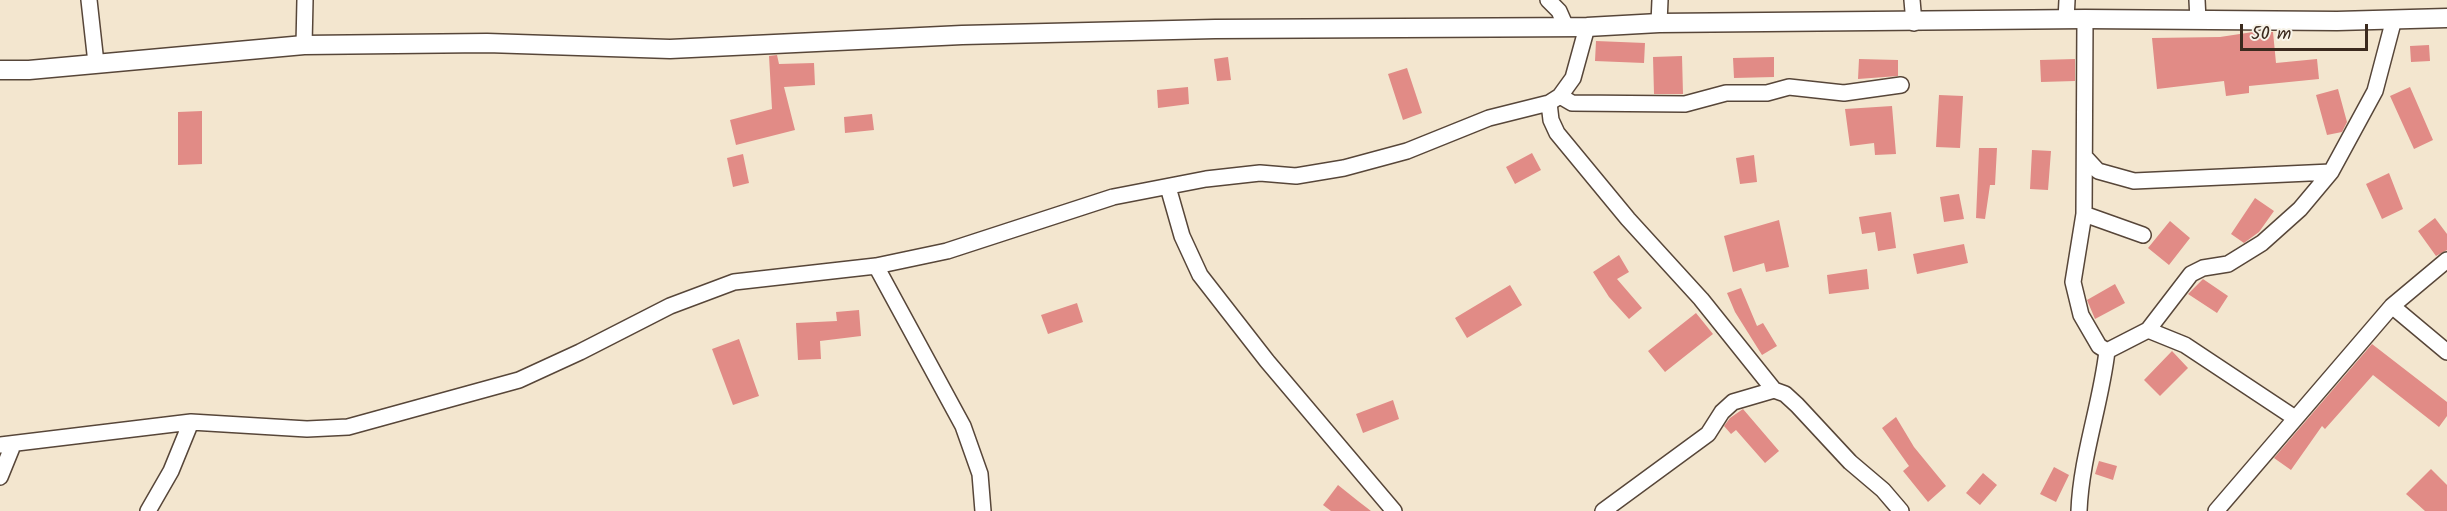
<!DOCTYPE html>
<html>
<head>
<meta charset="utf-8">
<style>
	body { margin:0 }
	#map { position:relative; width:2447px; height:511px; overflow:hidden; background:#f3e6cf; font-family:Kalam,sans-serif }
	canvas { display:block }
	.scale { position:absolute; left:2240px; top:24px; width:128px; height:27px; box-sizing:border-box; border:3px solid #3b2a1e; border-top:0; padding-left:8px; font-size:18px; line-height:21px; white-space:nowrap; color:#3b2a1e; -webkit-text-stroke:4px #f7f3e8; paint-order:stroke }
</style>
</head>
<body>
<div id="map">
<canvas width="2447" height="511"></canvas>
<div class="scale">50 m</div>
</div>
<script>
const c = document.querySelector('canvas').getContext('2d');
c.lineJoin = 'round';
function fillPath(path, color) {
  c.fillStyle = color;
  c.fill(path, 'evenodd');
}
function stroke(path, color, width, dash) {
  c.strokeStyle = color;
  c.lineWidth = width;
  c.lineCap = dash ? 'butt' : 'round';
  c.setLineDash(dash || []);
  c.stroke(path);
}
fillPath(new Path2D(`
	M 2253,32 L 2273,32 L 2276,63 L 2317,59 L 2319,79 L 2249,86 L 2249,93 L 2226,96 L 2224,81 L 2157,89 L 2152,38 L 2220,37 Z
	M 1596,41 L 1645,43 L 1644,63 L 1595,61 Z
	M 2429,45 L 2430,61 L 2411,62 L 2410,46 Z
	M 777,55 L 779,64 L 814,63 L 815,85 L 784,87 L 795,130 L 736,145 L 730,120 L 772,109 L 769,56 Z
	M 1682,56 L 1683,94 L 1654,94 L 1653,57 Z
	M 1228,57 L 1231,80 L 1217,81 L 1214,59 Z
	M 1774,57 L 1774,77 L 1734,78 L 1733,58 Z
	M 1859,59 L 1898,60 L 1898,76 L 1858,79 Z
	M 2075,59 L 2075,81 L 2041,82 L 2040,60 Z
	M 1407,68 L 1422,113 L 1403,120 L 1388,74 Z
	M 1188,87 L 1189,104 L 1158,108 L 1157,90 Z
	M 2410,87 L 2433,140 L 2414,149 L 2390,96 Z
	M 2338,89 L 2347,122 L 2342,132 L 2327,135 L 2316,95 Z
	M 1939,95 L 1963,96 L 1960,148 L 1936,147 Z
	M 1892,106 L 1896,154 L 1875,155 L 1874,143 L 1850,146 L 1845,109 Z
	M 202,111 L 202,164 L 178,165 L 178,112 Z
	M 872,114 L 874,130 L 845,133 L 844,117 Z
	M 1979,148 L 1997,148 L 1995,185 L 1990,185 L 1985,219 L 1976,218 Z
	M 2032,150 L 2051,151 L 2048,190 L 2030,189 Z
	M 1532,153 L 1541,170 L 1515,184 L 1506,167 Z
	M 743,154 L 749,183 L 733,187 L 727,158 Z
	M 1754,155 L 1757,182 L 1740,184 L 1736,158 Z
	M 2389,173 L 2403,209 L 2382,219 L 2366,184 Z
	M 1959,194 L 1964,219 L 1944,222 L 1940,197 Z
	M 2255,198 L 2274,211 L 2259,232 L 2244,243 L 2231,234 Z
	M 1891,212 L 1896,248 L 1878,251 L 1875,232 L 1862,234 L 1859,217 Z
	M 2435,218 L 2447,234 L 2447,250 L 2436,256 L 2418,231 Z
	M 1779,220 L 1789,267 L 1766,272 L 1764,263 L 1733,272 L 1724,236 Z
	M 2170,221 L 2190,238 L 2169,265 L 2148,248 Z
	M 1964,244 L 1968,263 L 1917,274 L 1913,254 Z
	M 1619,255 L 1629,272 L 1617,279 L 1642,308 L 1629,319 L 1609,297 L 1593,272 Z
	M 1867,269 L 1869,289 L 1829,294 L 1827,275 Z
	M 2203,279 L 2228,296 L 2217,313 L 2188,294 Z
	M 2115,284 L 2125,303 L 2095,319 L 2087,300 Z
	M 1510,285 L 1522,305 L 1467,338 L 1455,318 Z
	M 1741,288 L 1757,326 L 1763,323 L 1777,346 L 1762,355 L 1735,312 L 1727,293 Z
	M 1077,303 L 1083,322 L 1048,334 L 1041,315 Z
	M 859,310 L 861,336 L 820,341 L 821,359 L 798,360 L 796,323 L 837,321 L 836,312 Z
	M 1696,313 L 1713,334 L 1665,372 L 1648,351 Z
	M 739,339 L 759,396 L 733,405 L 712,349 Z
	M 2372,344 L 2447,402 L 2447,416 L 2439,427 L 2373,375 L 2325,429 L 2322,426 L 2291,470 L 2274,458 Z
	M 2172,351 L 2188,368 L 2160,396 L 2144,380 Z
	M 1393,400 L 1399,419 L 1363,433 L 1356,414 Z
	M 1743,409 L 1779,451 L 1765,463 L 1736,430 L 1731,434 L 1724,426 L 1730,418 Z
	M 1896,417 L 1914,447 L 1946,486 L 1928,502 L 1903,471 L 1909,466 L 1882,428 Z
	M 2099,461 L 2117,466 L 2113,480 L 2095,474 Z
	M 2054,467 L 2069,475 L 2056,502 L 2040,494 Z
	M 2431,469 L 2447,485 L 2447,511 L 2425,511 L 2406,494 Z
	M 1983,473 L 1997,485 L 1980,505 L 1966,493 Z
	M 1338,485 L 1358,501 L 1371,511 L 1331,511 L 1323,505 Z`), '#e18b86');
const minor = new Path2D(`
	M 89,0 L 96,63
	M 1548,0 L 1559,11 L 1566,27
	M 1912,0 L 1914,23
	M 2197,0 L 2198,20
	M 2085,19 L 2084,214 L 2073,282 L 2081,315 L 2099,346 L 2107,351 L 2148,330 L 2191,274 L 2203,268 L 2228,264 L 2262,243 L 2300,209 L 2331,172 L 2375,91 L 2394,19
	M 2066,20 L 2067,0
	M 1659,23 L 1660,0
	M 304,45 L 305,0
	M 1560,96 L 1572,103 L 1685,104 L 1726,93 L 1767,93 L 1789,87 L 1844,93 L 1901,85
	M 1549,103 L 1551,120 L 1557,133 L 1628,219 L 1701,299 L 1774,390
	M 2086,158 L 2098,171 L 2134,181 L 2331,172
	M 1168,187 L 1182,236 L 1200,275 L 1267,361 L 1394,511
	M 2084,214 L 2143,235
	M 876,266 L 963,426 L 980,474 L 983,511
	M 2392,306 L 2447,352
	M 2148,330 L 2185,345 L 2295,418
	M 0,445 L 191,422 L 307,429 L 348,427 L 519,380 L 580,352 L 670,306 L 734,282 L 876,266 L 947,251 L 1113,197 L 1206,179 L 1260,173 L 1296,176 L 1344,168 L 1407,151 L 1489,118 L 1549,103 L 1560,96 L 1573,78 L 1587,27
	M 0,477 L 13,445
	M 148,511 L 171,471 L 191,422
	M 1603,511 L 1708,434 L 1722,412 L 1733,402 L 1774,390 L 1785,394 L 1797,405 L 1850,462 L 1883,490 L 1901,511
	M 2079,511 C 2081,457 2101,404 2107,351
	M 2216,511 L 2392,306 L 2447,260`);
const tertiary = new Path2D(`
	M 0,70 L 29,70 L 304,45 L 487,43 L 670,49 L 962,35 L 1215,29 L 1587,27 L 1659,23 L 2085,19 L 2337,21 L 2447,18`);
stroke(minor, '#574639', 18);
stroke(tertiary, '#574639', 21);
stroke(minor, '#fff', 15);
stroke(tertiary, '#fff', 18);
</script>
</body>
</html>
